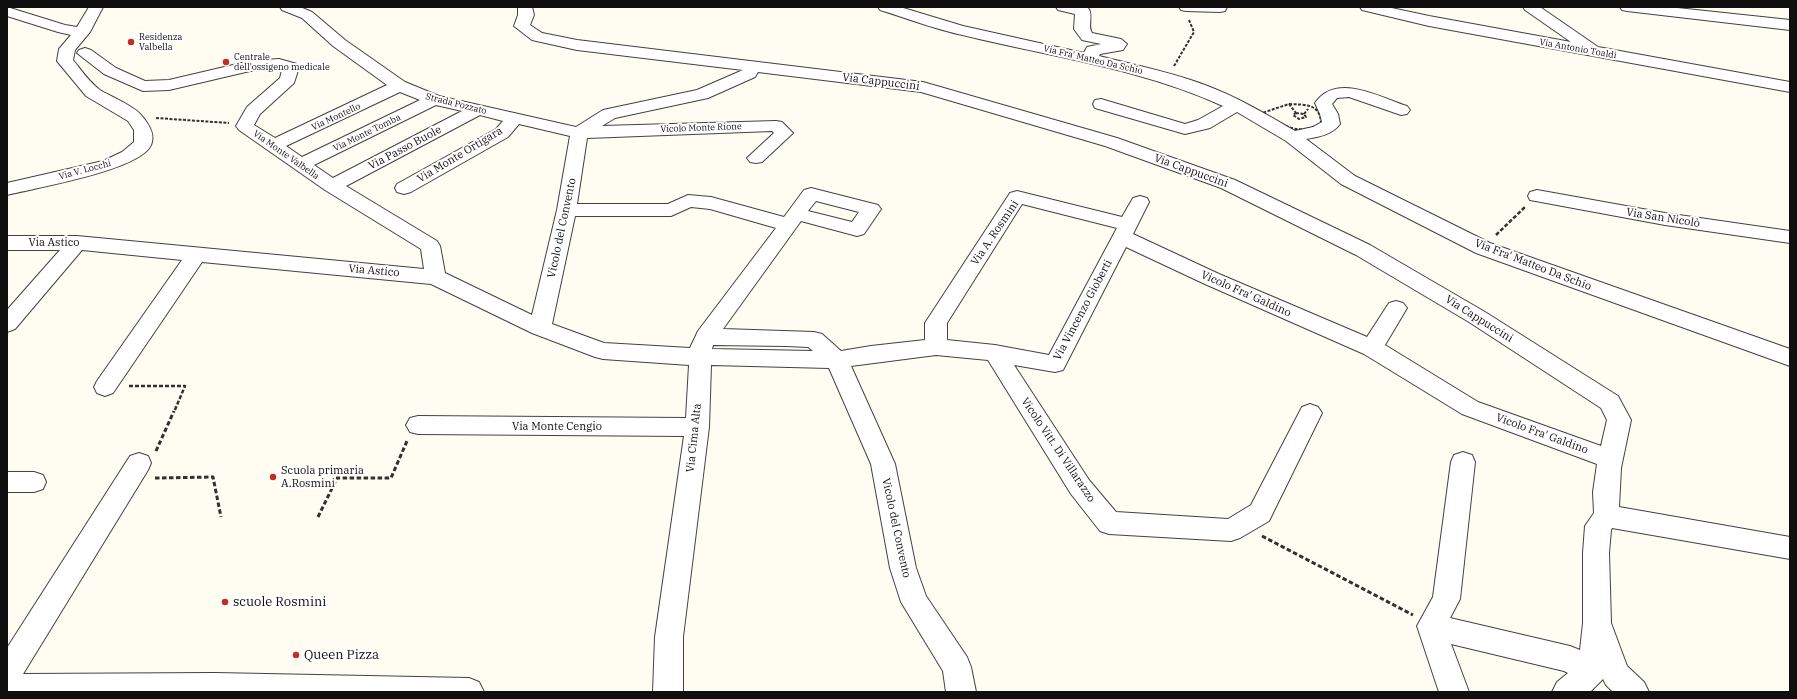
<!DOCTYPE html>
<html>
<head>
<meta charset="utf-8">
<style>
	body { margin:0 }
	#map { position:relative; width:1797px; height:699px; overflow:hidden; background:#fffdf2; font-family:"IBM Plex Serif",serif }
	canvas { display:block }
	.frame { position:absolute; inset:0; border:8px solid #0f0f0f; pointer-events:none }
</style>
</head>
<body>
<div id="map">
<canvas width="1797" height="699"></canvas>
<div class="frame"></div>
</div>
<script>
const c = document.querySelector('canvas').getContext('2d');
c.lineJoin = 'round';
function stroke(path, color, width, dash) {
  c.strokeStyle = color;
  c.lineWidth = width;
  c.lineCap = dash ? 'butt' : 'round';
  c.setLineDash(dash || []);
  c.stroke(path);
}
function fillPath(path, color) {
  c.fillStyle = color;
  c.fill(path, 'evenodd');
}
function drawText(font, color, halo, rows, align = 'center') {
  c.font = font + ' "IBM Plex Serif",serif';
  c.lineWidth = 4;
  c.setLineDash([]);
  c.textBaseline = 'middle';
  c.strokeStyle = halo;
  c.fillStyle = color;
  for (const [text, x, y, turn = 0] of rows) {
    c.save();
    c.translate(x, y);
    c.rotate((+turn || 0) * Math.PI / 180);
    c.textAlign = isNaN(turn) ? turn : align;
    if (halo) c.strokeText(text, 0, 0);
    c.fillText(text, 0, 0);
    c.restore();
  }
}
const minor = new Path2D(`
	M 7,7 L 65,25 L 77,27 L 89,7 L 103,7 L 90,32 L 75,50 L 73,60 C 81,70 90,83 100,90 C 110,96 134,106 141,115 C 148,123 156,134 151,145 C 141,170 35,188 7,195 L 7,183 L 103,161 L 122,152 L 134,142 L 134,130 L 128,121 L 86,96 L 57,61 L 59,49 L 71,35 L 58,32 L 7,16 Z
	M 280,7 L 300,7 L 312,12 L 345,40 L 405,82 L 439,96 L 576,127 L 603,110 L 697,90 L 743,70 L 577,50 L 532,40 L 514,26 L 518,15 L 518,7 L 532,7 L 534,15 L 530,25 L 542,33 L 577,40 L 923,82 L 1117,138 L 1235,180 L 1370,245 L 1485,312 L 1618,396 L 1631,420 L 1621,468 L 1619,507 L 1790,537 L 1790,559 L 1612,528 L 1611,530 L 1609,553 L 1611,623 L 1627,666 L 1644,682 L 1649,692 L 1613,692 L 1606,685 L 1603,679 L 1590,692 L 1552,692 L 1557,682 L 1568,673 L 1564,671 L 1451,644 L 1469,692 L 1439,692 L 1417,626 L 1433,597 L 1451,462 L 1454,455 L 1463,452 L 1472,455 L 1475,462 L 1460,599 L 1450,618 L 1570,646 L 1580,650 L 1583,623 L 1583,553 L 1585,526 L 1594,513 L 1593,492 L 1597,464 L 1462,414 L 1364,354 L 1205,284 L 1126,247 L 1063,370 L 1055,372 L 1014,365 L 1089,480 L 1116,512 L 1228,519 L 1251,505 L 1302,407 L 1310,404 L 1318,407 L 1322,413 L 1269,521 L 1240,538 L 1231,541 L 1109,534 L 1100,531 L 1071,494 L 988,360 L 936,355 L 851,366 L 895,464 L 916,568 L 926,596 L 967,657 L 971,667 L 976,692 L 946,692 L 943,671 L 901,602 L 890,568 L 871,464 L 829,368 L 711,365 L 709,427 L 683,637 L 683,692 L 653,692 L 655,637 L 684,436 L 418,434 L 410,432 L 406,425 L 410,418 L 418,416 L 686,418 L 689,365 L 603,359 L 595,357 L 532,333 L 431,284 L 202,262 L 113,393 L 105,396 L 97,393 L 94,387 L 97,381 L 182,260 L 82,250 L 15,329 L 7,332 L 7,310 L 60,250 L 7,250 L 7,236 L 77,236 L 424,269 L 421,249 L 325,190 L 239,130 L 236,126 L 247,107 L 280,78 L 282,70 L 250,71 L 169,90 L 143,91 L 104,74 L 77,53 L 79,50 L 85,48 L 91,50 L 116,68 L 145,81 L 169,80 L 250,61 L 279,59 L 297,64 L 299,67 L 294,83 L 260,114 L 254,125 L 275,138 L 387,85 L 333,46 L 302,18 L 282,10 ZM 758,72 L 921,92 L 1105,146 L 1221,188 L 1356,255 L 1469,322 L 1601,408 L 1607,420 L 1601,446 L 1478,402 L 1385,345 L 1407,308 L 1403,303 L 1396,301 L 1389,303 L 1367,337 L 1219,274 L 1133,234 L 1149,202 L 1147,198 L 1140,196 L 1133,198 L 1122,217 L 1017,191 L 1010,193 L 925,323 L 925,340 L 871,346 L 841,351 L 822,334 L 814,332 L 723,329 L 801,221 L 857,236 L 864,234 L 881,209 L 878,205 L 811,188 L 804,190 L 784,217 L 711,197 L 688,195 L 668,204 L 577,204 L 587,138 L 772,131 L 774,133 L 747,158 L 750,162 L 756,163 L 762,162 L 793,133 L 782,122 L 776,121 L 602,126 L 615,118 L 708,98 L 755,77 ZM 400,92 L 420,100 L 302,157 L 286,146 ZM 436,105 L 462,111 L 333,178 L 314,165 ZM 480,115 L 503,121 L 496,129 L 397,184 L 395,188 L 397,192 L 404,194 L 411,192 L 508,137 L 519,124 L 570,136 L 557,210 L 532,315 L 445,273 L 440,246 L 437,241 L 346,186 ZM 816,201 L 859,212 L 852,222 L 808,211 ZM 1022,204 L 1117,228 L 1049,355 L 995,345 L 947,340 L 947,323 ZM 691,207 L 710,209 L 776,228 L 698,331 L 690,348 L 604,343 L 552,324 L 575,216 L 671,216 ZM 713,345 L 786,346 L 808,347 L 813,351 L 712,349 Z
	M 878,7 L 900,7 L 963,26 L 1084,53 L 1087,47 L 1101,44 L 1082,40 L 1074,29 L 1075,14 L 1058,10 L 1056,7 L 1088,8 C 1094,15 1087,25 1092,33 L 1121,39 L 1127,44 L 1123,50 L 1100,54 L 1099,56 C 1134,65 1171,72 1205,85 C 1237,97 1266,114 1295,131 L 1313,127 L 1322,122 L 1320,114 L 1315,103 C 1336,72 1379,97 1407,106 L 1410,110 L 1407,114 L 1401,115 L 1349,97 L 1337,98 L 1332,104 L 1338,114 L 1340,124 C 1332,135 1318,137 1306,139 L 1355,176 L 1490,243 L 1790,349 L 1790,366 L 1476,253 L 1341,184 L 1286,141 L 1237,112 L 1210,128 L 1185,134 L 1095,108 L 1093,104 L 1095,100 L 1101,99 L 1185,124 L 1198,120 L 1223,106 C 1140,68 1047,56 958,34 C 932,28 906,18 880,10 Z
	M 1179,7 L 1227,7 L 1225,11 L 1220,12 L 1186,11 L 1181,10 Z
	M 1360,7 L 1387,7 L 1429,16 L 1571,42 L 1525,10 L 1523,7 L 1540,7 L 1598,47 L 1790,82 L 1790,92 L 1429,26 L 1362,10 Z
	M 1620,7 L 1668,7 L 1790,20 L 1790,30 L 1627,11 L 1622,10 Z
	M 1537,190 L 1665,213 L 1790,231 L 1790,243 L 1665,225 L 1530,200 L 1528,196 L 1530,192 Z
	M 139,453 L 148,456 L 151,463 L 148,470 L 23,674 L 215,673 L 469,678 L 479,682 L 484,692 L 7,692 L 7,648 L 130,456 Z
	M 7,472 L 34,472 L 43,475 L 46,482 L 43,489 L 34,492 L 7,492 Z`);
stroke(minor, '#424242', 2);
stroke(new Path2D(`
	M 1174,66 L 1194,32 L 1189,20
	M 1289,104 C 1305,105 1320,103 1321,123 C 1298,137 1283,125 1262,113 Z
	M 1289,104 L 1296,113
	M 1296,113 L 1304,114 L 1306,117 L 1299,119 L 1293,115 Z
	M 1304,114 L 1308,109
	M 156,118 L 229,123`), '#313131', 2, [3, 1.5]);
stroke(new Path2D(`
	M 1496,235 L 1525,207
	M 129,386 L 185,386 L 174,412`), '#313131', 2.5, [4, 2]);
stroke(new Path2D(`
	M 156,451 L 174,411
	M 155,478 L 213,477 L 221,517
	M 318,517 L 337,478 L 391,478 L 407,441
	M 1262,536 L 1413,615`), '#313131', 3, [4.5, 2.5]);
fillPath(minor, '#fff');
for (const [x, y, r, color] of [
	[131,42,4,"#bf2e28"],
	[226,62,4,"#bf2e28"],
	[273,477,4,"#bf2e28"],
	[225,602,4,"#bf2e28"],
	[296,655,4,"#bf2e28"]
]) {
  const dot = new Path2D();
  dot.arc(x, y, r, 0, 2 * Math.PI);
  c.fillStyle = color;
  c.fill(dot);
  stroke(dot, '#fff', 1.5);
}
drawText('9px', '#0f0f0f', '#fff', [
	["Residenza",139,37],
	["Valbella",139,47],
	["Centrale",234,57],
	["dell'ossigeno medicale",234,67]
], 'left');
drawText('9px', '#0f0f0f', '#fff', [
	["Via Antonio Toaldi",1578,49,10],
	["Via Fra' Matteo Da Schio",1093,60,13],
	["Strada Pozzato",456,104,14],
	["Via Montello",336,117,-25],
	["Vicolo Monte Rione",701,128,-2],
	["Via Monte Tomba",367,133,-26],
	["Via Monte Valbella",286,155,35],
	["Via V. Locchi",85,170,-15]
]);
drawText('11px', '#0f0f0f', '#fff', [
	["Via Cappuccini",881,82,7],
	["Via Passo Buole",405,148,-28],
	["Via Monte Ortigara",460,155,-31],
	["Via Cappuccini",1191,171,20],
	["Via San Nicolò",1663,218,9],
	["Vicolo del Convento",562,228,-78],
	["Via A. Rosmini",995,233,-56],
	["Via Astico",54,243],
	["Via Fra' Matteo Da Schio",1533,265,21],
	["Via Astico",374,271,5],
	["Vicolo Fra' Galdino",1246,294,24],
	["Via Vincenzo Gioberti",1083,310,-62],
	["Via Cappuccini",1479,319,32],
	["Via Monte Cengio",557,427],
	["Vicolo Fra' Galdino",1542,434,20],
	["Via Cima Alta",694,438,-84],
	["Vicolo Vitt. Di Villarazzo",1058,450,56],
	["Vicolo del Convento",896,528,78]
]);
drawText('11px', '#0f0f0f', '#fff', [
	["Scuola primaria",281,471],
	["A.Rosmini",281,484]
], 'left');
drawText('13px', '#0f0f0f', '#fff', [
	["scuole Rosmini",233,602],
	["Queen Pizza",304,655]
], 'left');
</script>
</body>
</html>
